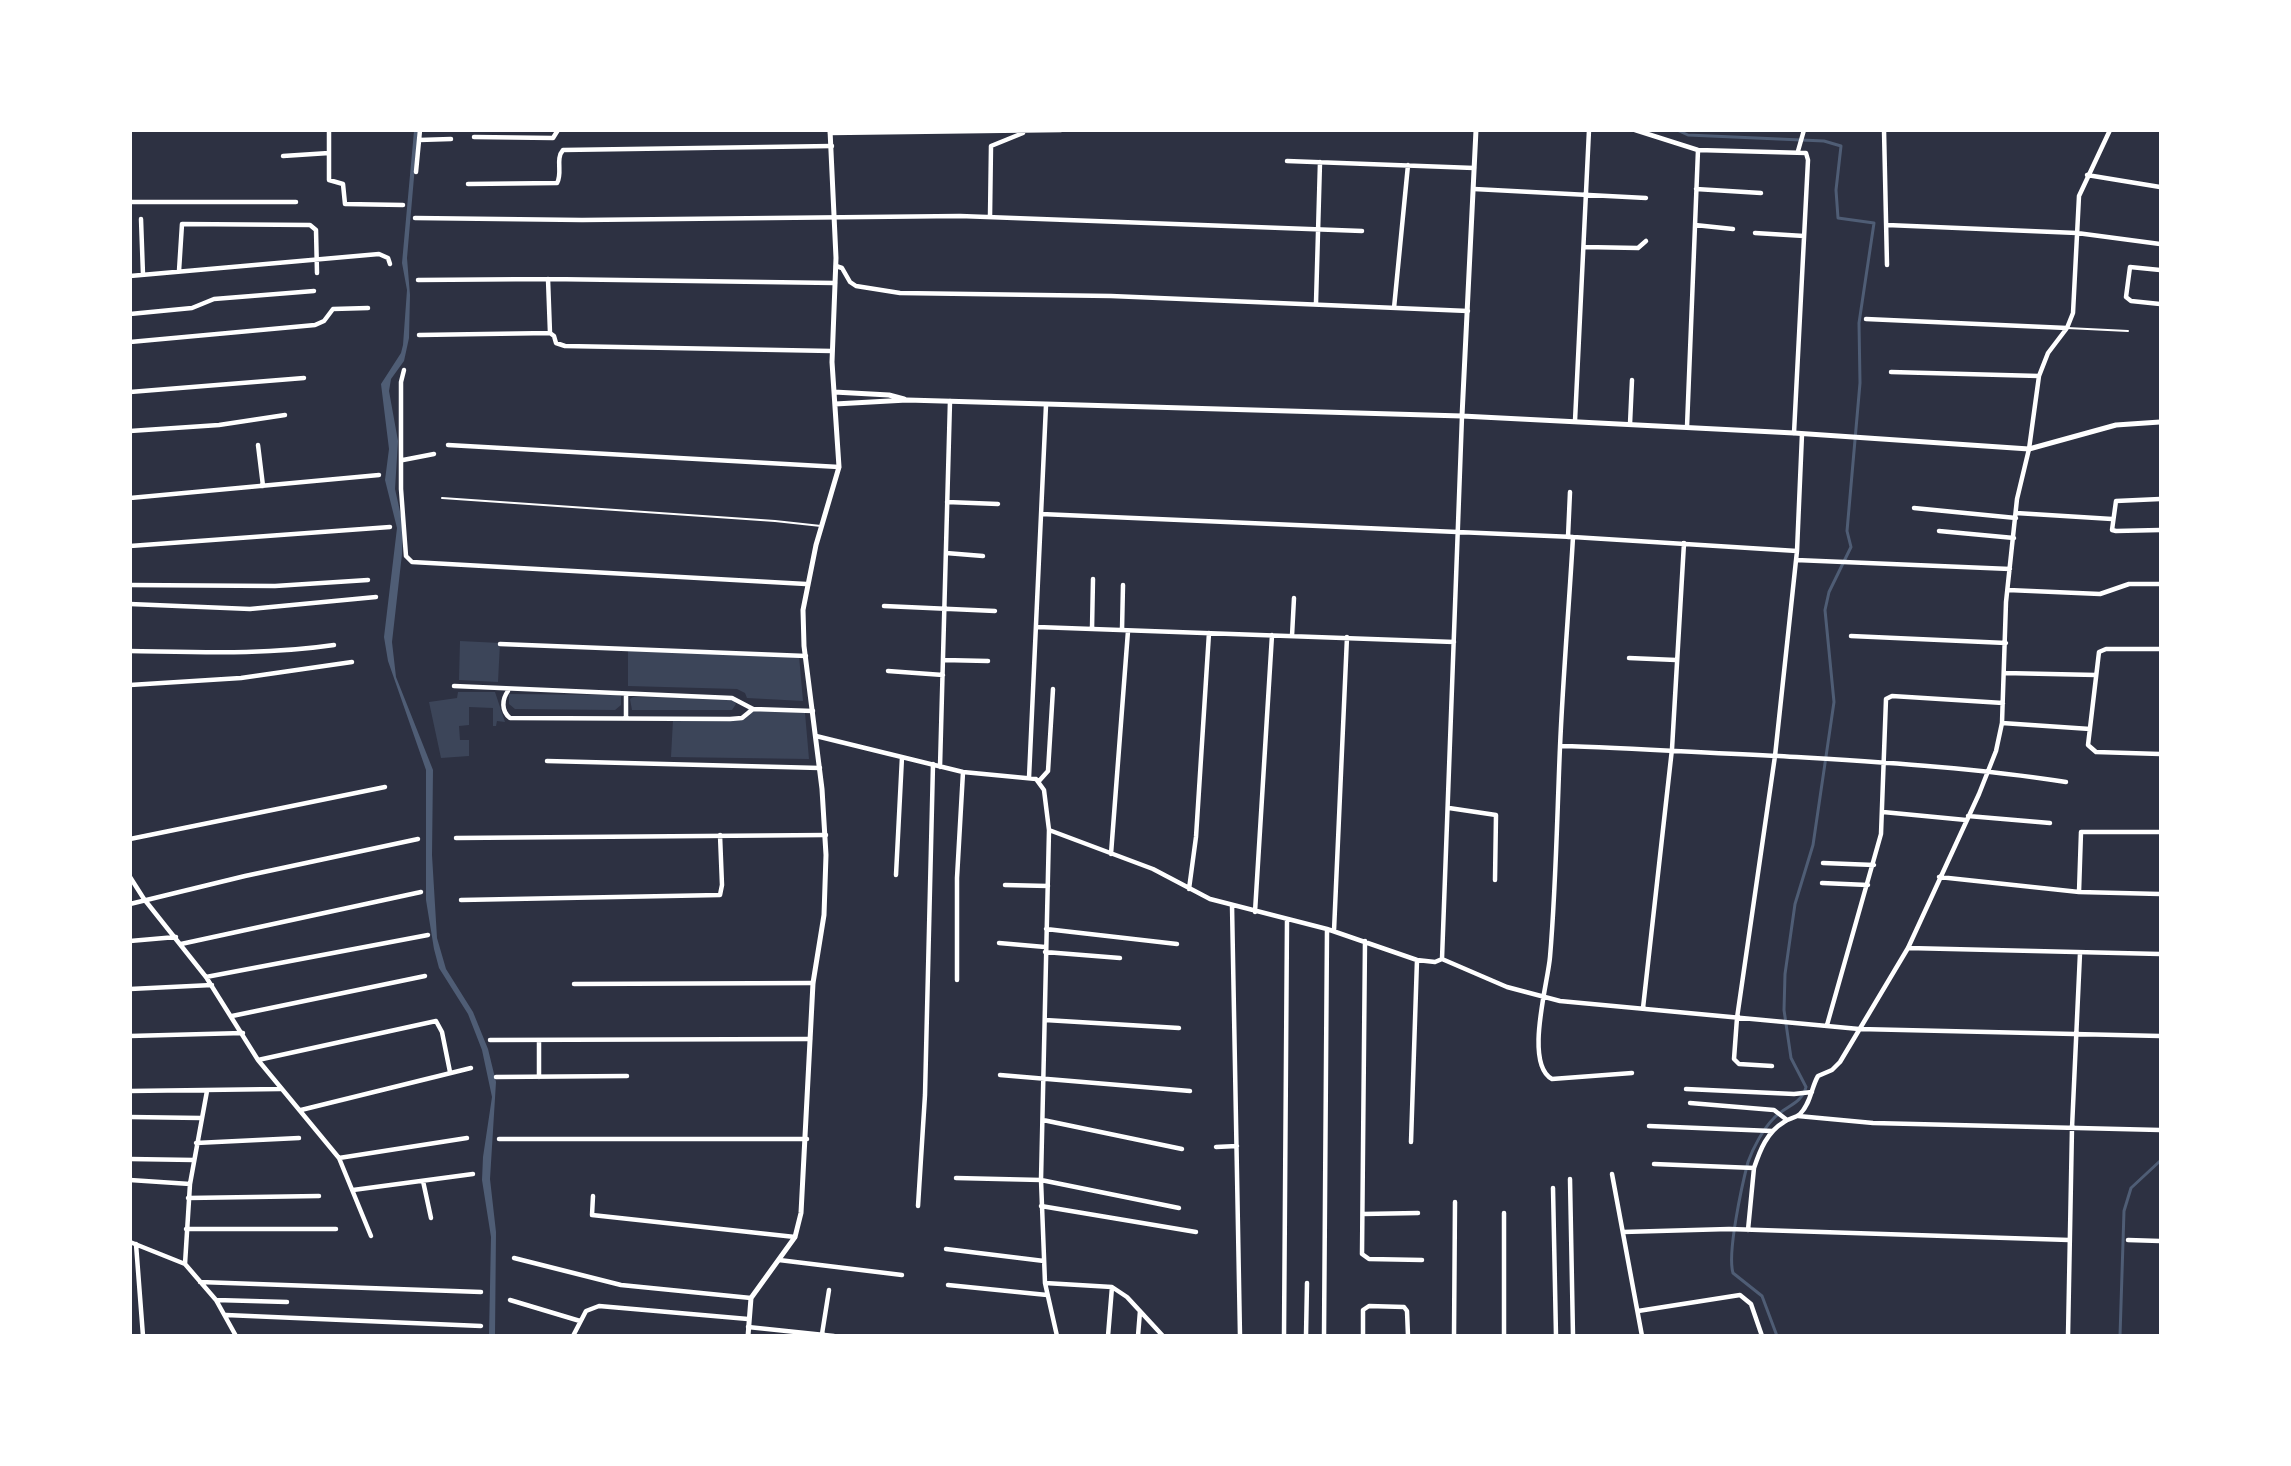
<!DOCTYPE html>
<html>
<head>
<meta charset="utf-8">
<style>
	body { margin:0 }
	#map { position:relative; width:2291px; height:1466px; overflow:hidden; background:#2d3142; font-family:Figtree,sans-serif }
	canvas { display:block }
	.frame { position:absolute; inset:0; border:132px solid #fff; pointer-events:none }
</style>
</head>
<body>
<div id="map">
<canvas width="2291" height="1466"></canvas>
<div class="frame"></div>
</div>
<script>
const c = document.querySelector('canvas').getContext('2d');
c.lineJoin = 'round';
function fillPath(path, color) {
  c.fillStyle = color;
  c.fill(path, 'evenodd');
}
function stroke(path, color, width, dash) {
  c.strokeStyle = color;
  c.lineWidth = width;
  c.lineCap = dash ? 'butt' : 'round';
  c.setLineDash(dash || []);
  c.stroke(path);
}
fillPath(new Path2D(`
	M 460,641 L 500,643 L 498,682 L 459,680 Z
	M 628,648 L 799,656 L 803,701 L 747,698 L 745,693 L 737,689 L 628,686 Z
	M 458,692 L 495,692 L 505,722 L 497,721 L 496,726 L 493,726 L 493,708 L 469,707 L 469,725 L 459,726 L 460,740 L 469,740 L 469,756 L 441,758 L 429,702 L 457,698 Z
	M 509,694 L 617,695 L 621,696 L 621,705 L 615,710 L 515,709 L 509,704 Z
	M 633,697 L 731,698 L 736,704 L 732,710 L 632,710 L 630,699 Z
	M 748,709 L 805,713 L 809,759 L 671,757 L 673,720 L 743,719 Z`), '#3c4559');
fillPath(new Path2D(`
	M 414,131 L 418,131 L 407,258 L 410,295 L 409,338 L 404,361 L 391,379 L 389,391 L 398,441 L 395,489 L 403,525 L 402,554 L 392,642 L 396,677 L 433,770 L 432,855 L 437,938 L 446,969 L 473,1012 L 488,1049 L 496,1082 L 490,1179 L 496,1232 L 495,1335 L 489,1335 L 491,1237 L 482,1180 L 483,1157 L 492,1097 L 482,1050 L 468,1014 L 439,968 L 434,949 L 426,900 L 426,770 L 388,661 L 384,637 L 397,528 L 385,480 L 389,449 L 381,384 L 401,353 L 403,345 L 407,290 L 402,263 Z`), '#4f5d75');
stroke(new Path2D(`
	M 1677,130 L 1688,135 L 1824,141 L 1841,146 L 1836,190 L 1838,218 L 1874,223 L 1859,323 L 1860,383 L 1847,531 L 1851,547 L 1829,592 L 1825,610 L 1834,702 L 1813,845 L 1795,904 L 1785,974 L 1784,1010 L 1791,1058 L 1806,1087 C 1802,1104 1785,1106 1774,1118 C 1763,1129 1753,1148 1748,1162 C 1742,1185 1727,1253 1733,1273 L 1762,1296 L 1777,1336
	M 2120,1336 L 2124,1211 L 2131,1188 L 2160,1161`), '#4f5d75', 3);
stroke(new Path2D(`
	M 2067,328 L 2128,331
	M 442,498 L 775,521 L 821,526`), '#fff', 2);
stroke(new Path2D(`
	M 329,130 L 329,180 L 343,184 L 345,204 L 403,205
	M 1635,130 L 1698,150 L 1806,153 L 1808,160 L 1794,433
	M 1884,130 L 1887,265
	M 830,133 L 1061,130
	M 474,137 L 553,138 L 558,130
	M 419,140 L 451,139
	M 1798,151 L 1804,130
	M 283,156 L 329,153
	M 1287,161 L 1474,168
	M 416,172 L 420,130
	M 2087,175 L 2160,187
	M 468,184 L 557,183 C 563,173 555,159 563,150 L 832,146
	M 1474,189 L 1646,198
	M 1696,189 L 1761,193
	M 130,202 L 296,202
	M 990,217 L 991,146 L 1023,133
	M 415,218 L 582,220 L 960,216 L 1362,231
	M 141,219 L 143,275
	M 1695,225 L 1733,229
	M 1887,225 L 2077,233 L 2160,244
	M 1755,233 L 1804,236
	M 1584,247 L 1638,248 L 1646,241
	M 836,266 L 842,268 L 850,282 L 856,286 L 900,293 L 1111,296 L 1468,311
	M 2160,270 L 2130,267 L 2126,297 L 2131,301 L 2160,304
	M 179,271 L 182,224 L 310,225 L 316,230 L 317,273
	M 130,276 L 379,254 L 388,258 L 390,264
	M 548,279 L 550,333
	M 418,280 L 548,279 L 835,283
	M 1316,303 L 1320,162
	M 1394,308 L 1408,165
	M 130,314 L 192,308 L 214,299 L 314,291
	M 1866,319 L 2067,328
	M 550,333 L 554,336 L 556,343 L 565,346 L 832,351
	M 419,335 L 550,333
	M 130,342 L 315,325 L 324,321 L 333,309 L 368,308
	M 404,370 L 401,382 L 401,489 L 406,556 L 412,562 L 806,584
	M 1891,372 L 2039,376
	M 130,392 L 304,378
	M 1575,421 L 1589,130
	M 1630,424 L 1632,380
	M 1687,427 L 1698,150
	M 130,431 L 219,425 L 285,415
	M 258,445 L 263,486
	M 448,445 L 839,467
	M 403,460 L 434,454
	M 130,498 L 379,475
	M 2160,499 L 2116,501 L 2112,530 L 2116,531 L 2160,530
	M 947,502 L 998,504
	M 1914,508 L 2016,518
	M 2016,513 L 2112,519
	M 1041,514 L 1573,537 L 1797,551
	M 1939,531 L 2014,538
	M 1568,537 L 1570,492
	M 1573,537 C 1569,607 1563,677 1560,747 C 1557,817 1556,887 1550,957 C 1548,983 1524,1064 1552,1079 L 1632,1073
	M 130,546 L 390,527
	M 946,553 L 983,556
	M 1796,560 L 2010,569
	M 130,585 L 275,586 L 368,580
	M 2008,590 L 2100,594 L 2129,584 L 2160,584
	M 130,604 L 250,609 L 376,597
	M 884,606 L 995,611
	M 1037,627 L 1454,642
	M 1092,629 L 1093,579
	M 1122,630 L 1123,585
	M 1292,636 L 1294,598
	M 1851,636 L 2006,643
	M 500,644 L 806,656
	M 2160,649 L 2106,649 L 2099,652 L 2088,745 L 2096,752 L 2160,754
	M 130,651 C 199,652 266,655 334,645
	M 1629,658 L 1676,660
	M 943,660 L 988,661
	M 888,671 L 943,675
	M 2004,673 L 2096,675
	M 130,685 L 241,678 L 352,662
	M 454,686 L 732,698 L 753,709 L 813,711
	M 508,691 C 502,699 501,711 510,718 L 730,719 L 742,718 L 753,709
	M 626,718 L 626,694
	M 2002,723 L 2090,729
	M 816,736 L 963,772 L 1036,779 L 1044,790 L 1049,830 L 1041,1180 L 1045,1283 L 1057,1336
	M 1560,746 C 1633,748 1706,753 1779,756 C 1875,762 1971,767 2066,782
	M 547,761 L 820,768
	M 940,767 L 950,401
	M 1029,778 L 1046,405
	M 1039,781 L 1048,771 L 1053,689
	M 1449,808 L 1496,815 L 1495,880
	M 1883,812 L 1966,820
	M 1968,816 L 2050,823
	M 1049,830 L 1153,869 L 1210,899 L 1327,929 L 1417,960 L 1435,962 L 1442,959
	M 456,838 L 826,835
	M 130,839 L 385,787
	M 1111,854 L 1128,631
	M 1823,863 L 1874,865
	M 896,875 L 902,757
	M 130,877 L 144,899 L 206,977 L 258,1060 L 339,1158 L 371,1236
	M 1939,877 L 2079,892 L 2160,894
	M 1822,883 L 1868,885
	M 1005,885 L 1048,886
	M 1189,889 L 1196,837 L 1209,633
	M 2079,892 L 2081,832 L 2160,832
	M 461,900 L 720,895 L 722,885 L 720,835
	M 130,904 L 245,876 L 418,839
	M 1232,905 L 1240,1336
	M 1255,912 L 1272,635
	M 1046,929 L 1177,944
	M 1334,931 L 1347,637
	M 130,941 L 176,937
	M 1365,941 L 1362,1254 L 1369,1259 L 1422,1260
	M 999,943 L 1045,947
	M 181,944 L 421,892
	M 1908,948 L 2160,954
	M 1045,952 L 1120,958
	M 1442,959 L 1507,987 L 1560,1001 L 1859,1029 L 2160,1036
	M 1442,959 L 1462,416
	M 206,977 L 428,935
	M 957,980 L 957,878 L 963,772
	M 574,984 L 813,983
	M 130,989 L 212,985
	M 1643,1008 L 1672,749 L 1684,543
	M 232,1016 L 425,976
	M 1045,1020 L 1179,1028
	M 1827,1025 L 1881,834 L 1886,699 L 1892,696 L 2003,703
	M 130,1036 L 243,1033
	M 490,1040 L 810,1039
	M 539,1040 L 539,1077
	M 258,1060 L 436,1021 L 442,1032 L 450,1072
	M 1772,1066 L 1739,1064 L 1734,1059 L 1737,1018 L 1775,756 L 1797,551 L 1802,434
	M 1000,1075 L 1190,1091
	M 496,1077 L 627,1076
	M 1686,1089 L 1794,1094 L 1812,1092
	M 130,1091 L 280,1089
	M 1690,1103 L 1774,1110 L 1787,1120
	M 301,1110 L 471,1068
	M 1798,1116 L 1873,1123 L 2160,1130
	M 130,1117 L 201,1118
	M 1043,1120 L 1182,1149
	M 1649,1126 L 1772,1131
	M 499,1139 L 807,1139
	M 1411,1142 L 1417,960
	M 196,1143 L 299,1138
	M 1216,1147 L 1237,1146
	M 339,1158 L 467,1138
	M 130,1159 L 194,1160
	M 1654,1164 L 1754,1168 C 1760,1150 1767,1132 1784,1122 C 1789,1118 1796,1118 1800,1114 C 1811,1103 1811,1088 1818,1076 L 1832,1070 L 1840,1062 L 1908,948 L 1979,794 L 1996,751 L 2002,723 L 2006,602 L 2017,499 L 2029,449 L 2039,376 L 2048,353 L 2067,328 L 2073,313 L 2079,196 L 2110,130
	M 1612,1174 L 1642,1336
	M 956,1178 L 1041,1180 L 1179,1208
	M 1570,1179 L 1573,1336
	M 130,1180 L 190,1184
	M 423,1181 L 431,1218
	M 1553,1188 L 1556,1336
	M 353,1190 L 473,1174
	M 593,1196 L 592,1215 L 795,1237
	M 188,1198 L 319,1196
	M 918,1206 L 925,1095 L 933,764
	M 1041,1206 L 1196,1232
	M 1504,1213 L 1504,1336
	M 1363,1214 L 1418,1213
	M 186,1229 L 336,1229
	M 1748,1230 L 1754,1168
	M 1623,1232 L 1729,1229 L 2069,1240
	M 2128,1240 L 2160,1241
	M 130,1242 L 185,1264 L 216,1300 L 236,1336
	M 136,1244 L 143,1336
	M 946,1249 L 1044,1261
	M 514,1258 L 621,1285 L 751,1298
	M 779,1260 L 902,1275
	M 185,1264 L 190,1184 L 207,1091
	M 200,1282 L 481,1292
	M 1045,1283 L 1112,1287 L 1127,1297 L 1163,1336
	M 948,1285 L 1047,1295
	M 216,1300 L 287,1302
	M 510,1300 L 580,1321
	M 1638,1311 L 1740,1295 L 1751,1304 L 1762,1336
	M 226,1315 L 481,1326
	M 748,1327 L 834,1336
	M 822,1334 L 829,1290
	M 1284,1335 L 1287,920
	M 573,1336 L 586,1311 L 599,1306 L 748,1319
	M 1108,1336 L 1112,1287
	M 1138,1336 L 1140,1311
	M 1306,1336 L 1307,1283
	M 1324,1336 L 1327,929
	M 1363,1336 L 1363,1310 L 1369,1306 L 1404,1307 L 1407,1311 L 1408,1336
	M 1454,1336 L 1455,1202
	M 2068,1336 L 2072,1128 L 2080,953`), '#fff', 4.5);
stroke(new Path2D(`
	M 834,392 L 889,395 L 904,399
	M 835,404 L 907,400 L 1462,416 L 1794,433 L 2029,449 L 2116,425 L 2160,422
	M 1462,416 L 1476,130
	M 748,1336 L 751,1298 L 795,1237 L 801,1213 L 813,983 L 824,915 L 826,855 L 822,789 L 804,646 L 803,610 L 816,545 L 839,467 L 832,362 L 836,258 L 830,130`), '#fff', 5);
</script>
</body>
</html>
